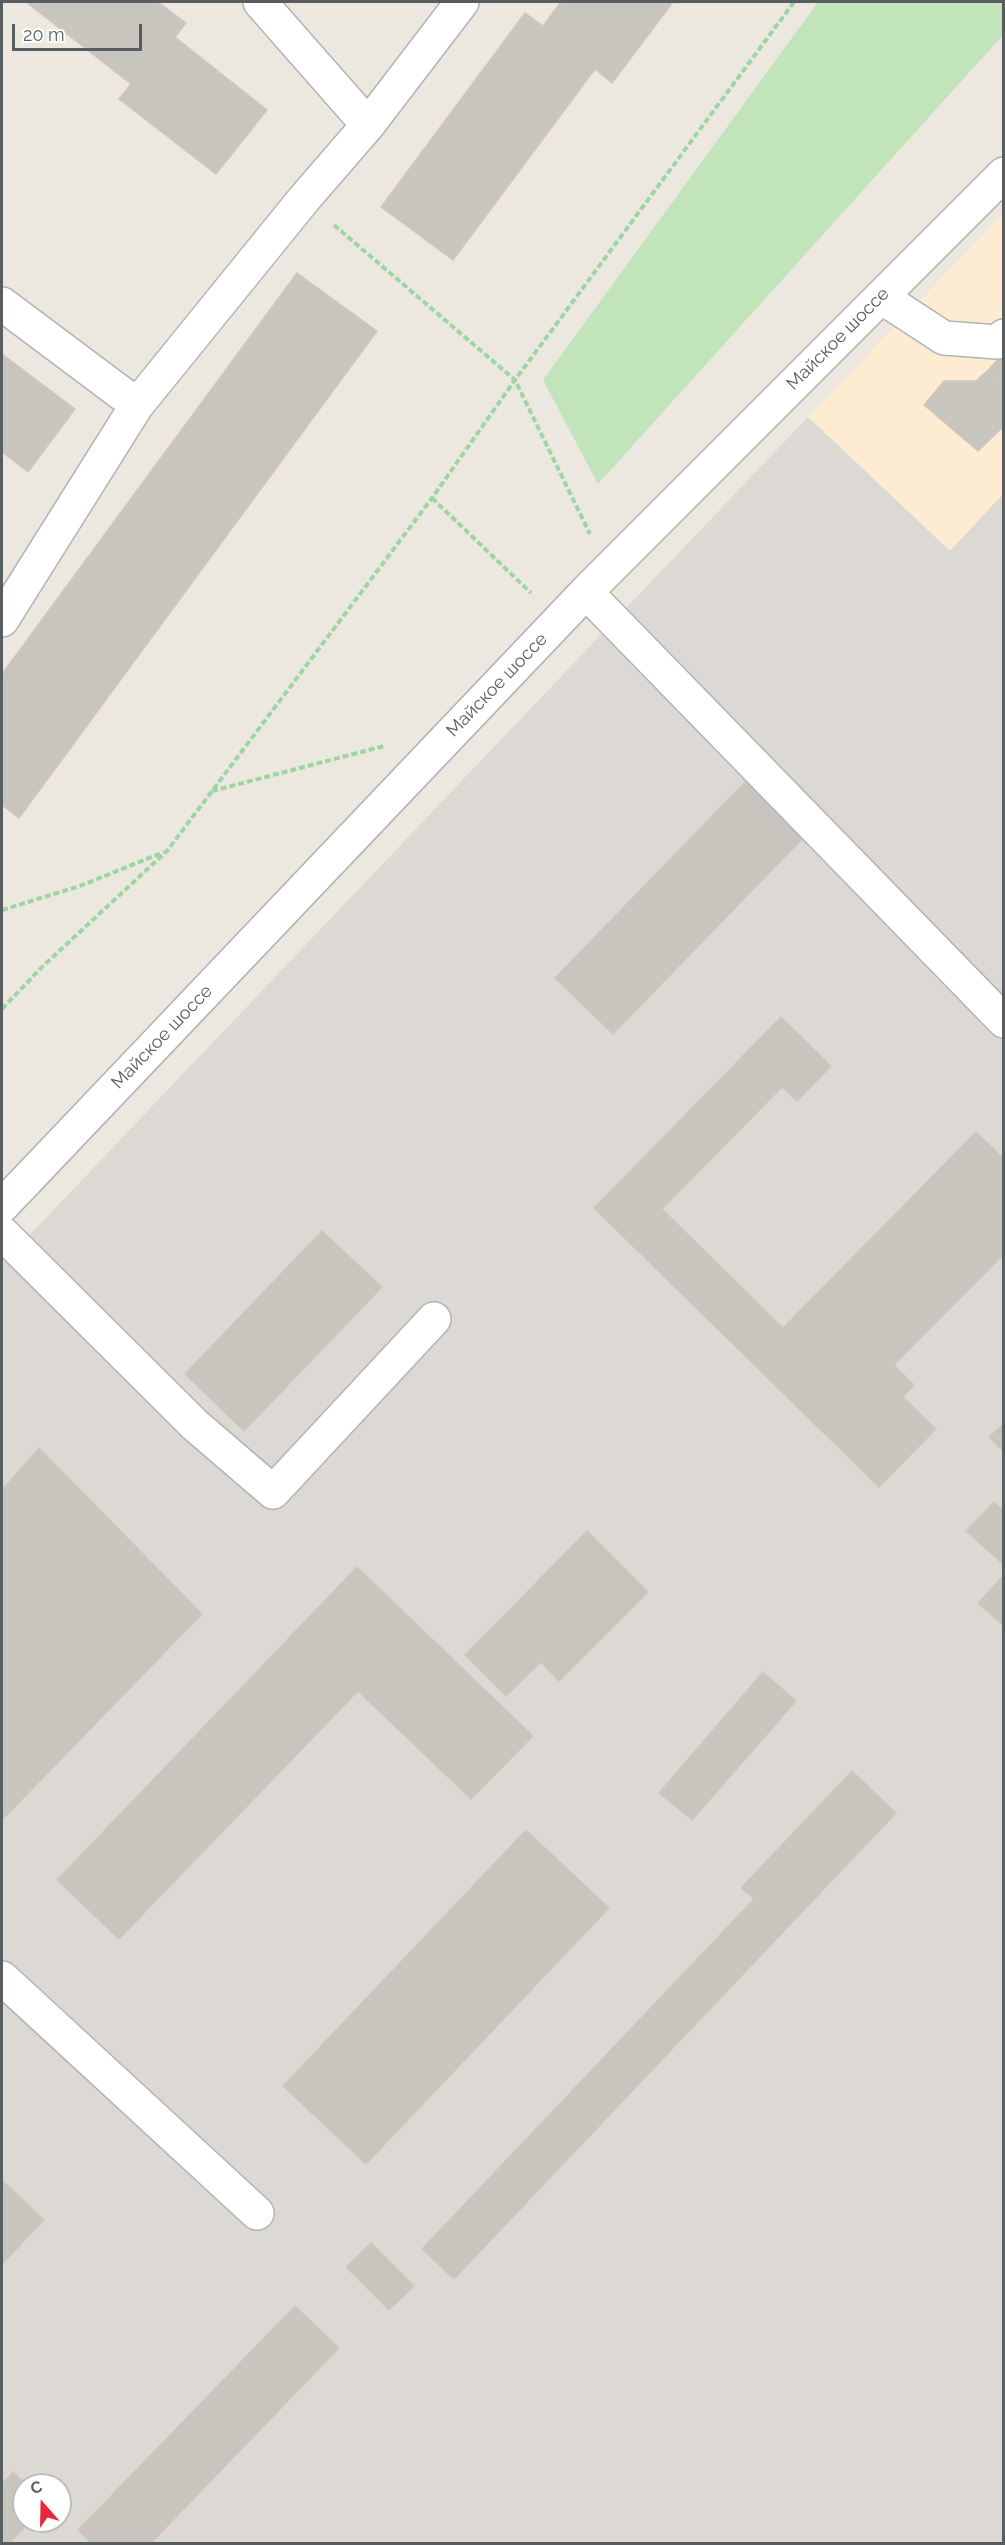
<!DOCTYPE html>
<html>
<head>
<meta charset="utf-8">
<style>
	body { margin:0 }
	#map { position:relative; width:1005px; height:2545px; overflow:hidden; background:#ece7df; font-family:Raleway,sans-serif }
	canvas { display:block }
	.frame { position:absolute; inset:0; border:3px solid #585d60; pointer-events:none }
	.north { position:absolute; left:12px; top:2473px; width:60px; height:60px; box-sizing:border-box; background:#fff; border:2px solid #bcbebf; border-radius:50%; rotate:340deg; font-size:16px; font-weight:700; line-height:24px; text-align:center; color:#585d60 }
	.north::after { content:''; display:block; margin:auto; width:21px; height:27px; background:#ea263a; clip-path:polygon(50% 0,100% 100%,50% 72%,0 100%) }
	.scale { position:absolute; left:12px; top:24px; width:130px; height:27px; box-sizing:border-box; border:3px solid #585d60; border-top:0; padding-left:8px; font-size:18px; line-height:21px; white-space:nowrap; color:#585d60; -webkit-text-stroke:4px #fff; paint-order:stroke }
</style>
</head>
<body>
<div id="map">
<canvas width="1005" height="2545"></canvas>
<div class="frame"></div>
<div class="north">С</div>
<div class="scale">20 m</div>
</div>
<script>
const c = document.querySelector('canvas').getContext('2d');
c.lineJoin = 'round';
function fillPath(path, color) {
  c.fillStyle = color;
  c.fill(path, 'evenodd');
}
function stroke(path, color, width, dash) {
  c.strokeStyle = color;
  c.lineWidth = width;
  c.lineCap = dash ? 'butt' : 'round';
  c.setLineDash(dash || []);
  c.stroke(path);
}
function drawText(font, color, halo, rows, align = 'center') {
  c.font = font + ' Raleway,sans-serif';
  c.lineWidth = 4.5;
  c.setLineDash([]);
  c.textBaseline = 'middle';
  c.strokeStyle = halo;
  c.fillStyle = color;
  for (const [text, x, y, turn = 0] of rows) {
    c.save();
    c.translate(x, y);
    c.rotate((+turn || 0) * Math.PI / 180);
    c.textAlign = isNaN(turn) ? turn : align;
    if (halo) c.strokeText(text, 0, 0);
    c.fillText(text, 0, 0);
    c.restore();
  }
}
fillPath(new Path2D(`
	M 1003,214 L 1003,494 L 950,551 L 808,417 Z`), '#feecd2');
fillPath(new Path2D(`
	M 808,417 L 950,551 L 1003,494 L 1003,2543 L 2,2543 L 2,1264 ZM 24,2485 L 60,2485 L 60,2521 L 24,2521 Z`), '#dcd9d4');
fillPath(new Path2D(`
	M 818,2 L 1003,2 L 1003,35 L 598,484 L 543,380 Z`), '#c2e4ba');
const building = new Path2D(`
	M 26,2 L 158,2 L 186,23 L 175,37 L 267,110 L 216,174 L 119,99 L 131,84 Z
	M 561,2 L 673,2 L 612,83 L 595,69 L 453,260 L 381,207 L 525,13 L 543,26 Z
	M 297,273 L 377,331 L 19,818 L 2,805 L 2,674 Z
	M 1004,353 L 1004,386 L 987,371 Z
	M 2,354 L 75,409 L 28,472 L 2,452 Z
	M 987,371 L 1004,386 L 1004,426 L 978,451 L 924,405 L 944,381 L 976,381 Z
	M 745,782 L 803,838 L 613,1034 L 555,978 Z
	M 781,1017 L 831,1066 L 797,1101 L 782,1087 L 662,1209 L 783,1328 L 976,1132 L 1004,1159 L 1004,1254 L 894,1365 L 914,1385 L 903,1397 L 936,1429 L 879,1487 L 594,1208 Z
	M 322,1231 L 382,1287 L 244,1431 L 185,1374 Z
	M 1004,1424 L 1004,1452 L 989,1437 Z
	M 39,1448 L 202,1614 L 2,1820 L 2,1490 Z
	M 994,1502 L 1004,1511 L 1004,1565 L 966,1531 Z
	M 587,1531 L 648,1592 L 559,1681 L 541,1662 L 506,1696 L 465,1655 Z
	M 357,1567 L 533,1736 L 471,1799 L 358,1691 L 119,1939 L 57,1880 Z
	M 1004,1575 L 1004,1626 L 978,1603 Z
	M 763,1672 L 796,1701 L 692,1820 L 659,1793 Z
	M 852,1771 L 896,1813 L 454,2279 L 422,2249 L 754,1899 L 741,1888 Z
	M 526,1830 L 609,1908 L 366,2164 L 283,2086 Z
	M 2,2180 L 44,2220 L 2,2264 Z
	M 371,2243 L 414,2286 L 389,2310 L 346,2267 Z
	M 295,2306 L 339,2348 L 150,2544 L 92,2544 L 78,2530 Z
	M 13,2472 L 26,2485 L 24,2485 L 24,2521 L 30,2521 L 9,2544 L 2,2544 L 2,2484 Z`);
fillPath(building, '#c8c4be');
stroke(building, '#d0c7bd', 1.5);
const minor = new Path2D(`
	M 260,2 L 368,125
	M 881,297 L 944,338 L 998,342 L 1004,336
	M 2,304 L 137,405
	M 586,592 L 1004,1021
	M 2,620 L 137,405 L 304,199 L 368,125 L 462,2
	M 2,1206 L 586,592 L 1004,174
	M 2,1233 L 195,1425 L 273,1492 L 434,1319
	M 2,1978 L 257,2213`);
stroke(minor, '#b0b4b7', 36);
stroke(new Path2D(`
	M 334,225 L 515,380 L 590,534
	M 432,498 L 531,593
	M 212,791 L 384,746
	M 2,910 L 80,886 L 164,852
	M 2,1009 L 41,968 L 167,851 L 432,498 L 515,380 L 794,2`), '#9dd6a2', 4, [6, 3]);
stroke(minor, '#fff', 33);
drawText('18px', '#585d60', '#fff', [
	["Майское шоссе",838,339,-45],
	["Майское шоссе",497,685,-46],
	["Майское шоссе",162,1037,-46]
]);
</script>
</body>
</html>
